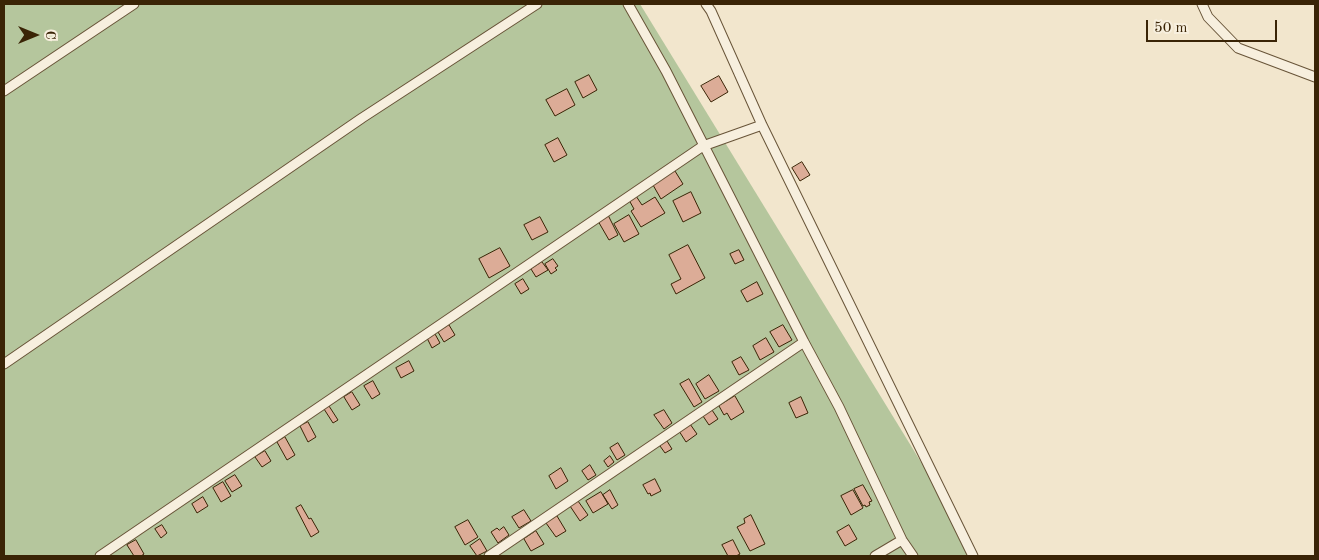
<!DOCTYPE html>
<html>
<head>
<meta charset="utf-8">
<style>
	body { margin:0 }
	#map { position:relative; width:1319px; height:560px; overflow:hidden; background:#f2e6cd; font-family:"Old Standard TT",serif }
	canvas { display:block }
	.frame { position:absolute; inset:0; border:5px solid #3a2406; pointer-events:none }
	.north { position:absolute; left:10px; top:10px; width:50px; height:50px; -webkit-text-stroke:4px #f7efde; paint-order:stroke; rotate:90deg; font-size:14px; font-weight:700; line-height:20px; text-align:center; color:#3a2406 }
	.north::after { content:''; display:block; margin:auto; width:18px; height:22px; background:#3a2406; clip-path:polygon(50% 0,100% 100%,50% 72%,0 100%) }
	.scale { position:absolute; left:1146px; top:20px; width:131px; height:22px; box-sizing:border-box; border:2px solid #3a2406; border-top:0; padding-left:6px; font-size:15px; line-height:18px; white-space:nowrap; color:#3a2406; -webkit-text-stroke:4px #f7efde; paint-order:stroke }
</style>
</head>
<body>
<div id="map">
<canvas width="1319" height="560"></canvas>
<div class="frame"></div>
<div class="north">С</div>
<div class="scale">50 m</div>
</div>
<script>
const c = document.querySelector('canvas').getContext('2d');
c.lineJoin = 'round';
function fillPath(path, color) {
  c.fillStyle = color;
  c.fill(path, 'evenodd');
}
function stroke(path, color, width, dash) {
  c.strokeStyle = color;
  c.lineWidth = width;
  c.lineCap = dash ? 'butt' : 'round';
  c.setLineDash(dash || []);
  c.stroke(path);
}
fillPath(new Path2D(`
	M 4,4 L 640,4 L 962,529 L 977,556 L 4,556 Z`), '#b5c69d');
const building = new Path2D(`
	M 589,75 L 597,90 L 583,98 L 575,82 Z
	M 719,76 L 728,92 L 711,102 L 701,86 Z
	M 567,89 L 575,105 L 555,116 L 546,100 Z
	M 558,138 L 567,155 L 554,162 L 545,145 Z
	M 802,162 L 810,175 L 800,181 L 792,168 Z
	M 675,171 L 683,184 L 661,199 L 653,185 Z
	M 691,192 L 701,213 L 683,222 L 673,201 Z
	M 636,196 L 642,205 L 655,197 L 665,213 L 641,227 L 631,211 L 634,209 L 629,200 Z
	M 608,215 L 618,235 L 609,240 L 598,221 Z
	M 629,215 L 639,234 L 624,242 L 614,224 Z
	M 540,217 L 548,232 L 532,240 L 524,225 Z
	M 688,245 L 705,278 L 676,294 L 671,284 L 681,279 L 669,255 Z
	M 500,248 L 510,266 L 489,278 L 479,259 Z
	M 739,250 L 744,260 L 735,264 L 730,254 Z
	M 553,259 L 558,266 L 555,268 L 557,270 L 551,274 L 545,264 Z
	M 542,262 L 548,270 L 536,277 L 531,269 Z
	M 523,279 L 529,289 L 521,294 L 515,284 Z
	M 757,282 L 763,294 L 747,302 L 741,291 Z
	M 449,325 L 455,335 L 444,342 L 438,332 Z
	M 783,325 L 792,340 L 779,347 L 770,332 Z
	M 435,334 L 440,343 L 432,348 L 427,338 Z
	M 766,338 L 774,352 L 760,360 L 753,346 Z
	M 741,357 L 749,370 L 739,375 L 732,362 Z
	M 409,361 L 414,371 L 401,378 L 396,368 Z
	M 709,375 L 719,391 L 705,399 L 696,384 Z
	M 689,379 L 702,402 L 694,407 L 680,384 Z
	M 373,381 L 380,394 L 372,399 L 364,386 Z
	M 352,392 L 360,405 L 352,410 L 344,397 Z
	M 735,396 L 744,412 L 731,420 L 727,413 L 724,415 L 719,406 Z
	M 801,397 L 808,413 L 796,418 L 789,403 Z
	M 329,406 L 338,420 L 333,423 L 324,409 Z
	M 664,410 L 672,423 L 664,429 L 654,415 Z
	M 712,410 L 718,419 L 709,425 L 703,416 Z
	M 308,422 L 316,437 L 308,442 L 300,426 Z
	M 690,424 L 697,434 L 686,442 L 679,431 Z
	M 285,437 L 295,455 L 287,460 L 277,442 Z
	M 667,441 L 672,449 L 665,453 L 660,446 Z
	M 618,443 L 625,455 L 617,460 L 610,448 Z
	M 265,451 L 271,461 L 262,467 L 255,457 Z
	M 610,456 L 614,462 L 608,467 L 604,461 Z
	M 590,465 L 596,475 L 588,480 L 582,471 Z
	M 561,468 L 568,481 L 556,489 L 549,476 Z
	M 235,475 L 242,486 L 232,492 L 225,481 Z
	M 655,479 L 661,491 L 651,496 L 650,493 L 648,494 L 643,485 Z
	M 223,482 L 231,496 L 221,502 L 213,488 Z
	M 863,485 L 872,501 L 869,502 L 870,505 L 866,507 L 865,505 L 863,506 L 854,489 Z
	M 610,490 L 618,505 L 612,509 L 603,495 Z
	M 853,490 L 863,508 L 851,515 L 841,496 Z
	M 601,492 L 608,504 L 593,513 L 586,501 Z
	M 203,497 L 208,506 L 197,513 L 192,504 Z
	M 578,501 L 588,515 L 580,521 L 570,506 Z
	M 301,505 L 309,519 L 311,518 L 319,532 L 311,537 L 296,508 Z
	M 524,510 L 531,521 L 519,528 L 512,517 Z
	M 751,515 L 765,544 L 750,551 L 737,527 L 745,523 L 744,519 Z
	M 557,516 L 566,531 L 556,537 L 546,523 Z
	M 468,520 L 478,537 L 465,545 L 455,527 Z
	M 162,525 L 167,533 L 161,538 L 155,529 Z
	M 849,525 L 857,539 L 845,546 L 837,532 Z
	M 504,527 L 509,535 L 498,543 L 491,532 L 497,528 L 499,530 Z
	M 536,531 L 544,544 L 531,551 L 524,539 Z
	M 480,539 L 487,551 L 477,556 L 470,546 Z
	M 136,540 L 144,554 L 141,556 L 134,556 L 127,545 Z
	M 733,540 L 740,554 L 736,556 L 728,556 L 722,545 Z`);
fillPath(building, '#dcac97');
stroke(building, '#3a2406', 1);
const service = new Path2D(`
	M 628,4 L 666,71 L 804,342 L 839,407 L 902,540 L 913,556
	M 706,4 L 711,11 L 762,125 L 973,556
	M 1202,4 L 1208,17 L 1238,48 L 1315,77
	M 4,91 L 134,4
	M 4,364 L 362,118 L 537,4
	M 100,556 L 703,146 L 762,125
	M 489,556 L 804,342
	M 875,556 L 902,540`);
stroke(service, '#685438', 11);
stroke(service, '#f7efde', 9);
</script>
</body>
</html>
